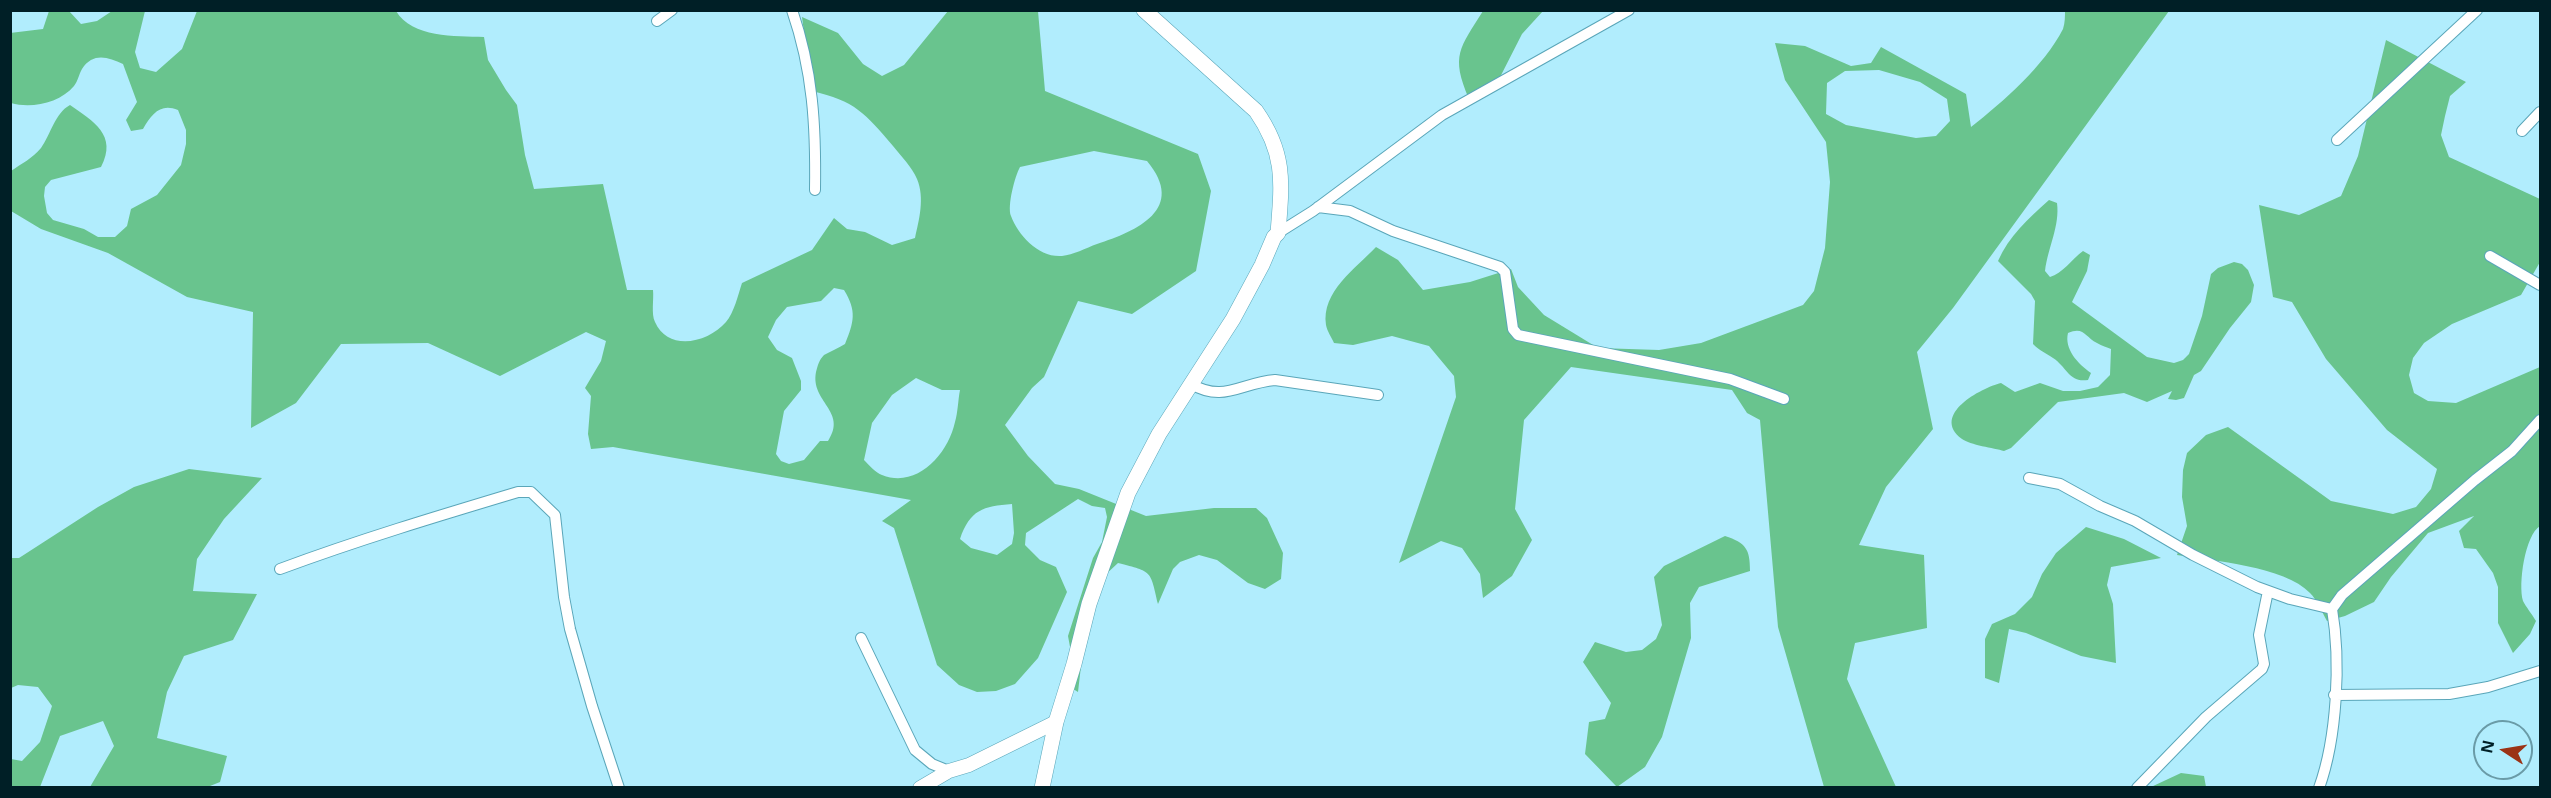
<!DOCTYPE html>
<html>
<head>
<meta charset="utf-8">
<style>
	body { margin:0 }
	#map { position:relative; width:2551px; height:798px; overflow:hidden; background:#b1edfd; font-family:"Noto Sans",sans-serif }
	canvas { display:block }
	.frame { position:absolute; inset:0; border:12px solid #001f26; pointer-events:none }
	.north { position:absolute; left:2473px; top:720px; width:60px; height:60px; box-sizing:border-box; background:#b1edfd; border:2px solid #6a9ba7; border-radius:50%; rotate:282deg; font-size:16px; font-weight:700; line-height:24px; text-align:center; color:#001f26 }
	.north::after { content:''; display:block; margin:auto; width:21px; height:27px; background:#9b3316; clip-path:polygon(50% 0,100% 100%,50% 72%,0 100%) }
</style>
</head>
<body>
<div id="map">
<canvas width="2551" height="798"></canvas>
<div class="frame"></div>
<div class="north">N</div>
</div>
<script>
const c = document.querySelector('canvas').getContext('2d');
c.lineJoin = 'round';
function fillPath(path, color) {
  c.fillStyle = color;
  c.fill(path, 'evenodd');
}
function stroke(path, color, width, dash) {
  c.strokeStyle = color;
  c.lineWidth = width;
  c.lineCap = dash ? 'butt' : 'round';
  c.setLineDash(dash || []);
  c.stroke(path);
}
fillPath(new Path2D(`
	M 49,11 L 69,11 L 81,24 L 97,21 L 112,11 L 145,11 L 135,52 L 140,68 L 156,72 L 182,49 L 197,11 L 396,11 C 412,38 455,36 484,37 L 488,60 L 506,90 L 517,105 L 525,155 L 534,189 L 603,184 L 627,290 L 653,290 C 654,299 651,314 655,322 C 668,352 708,343 726,322 C 734,313 738,295 742,283 L 812,250 L 834,218 L 847,229 L 865,232 L 892,245 L 915,238 C 919,220 925,198 917,179 C 912,167 901,156 893,146 C 865,113 855,101 812,91 L 802,17 L 838,33 L 863,64 L 882,76 L 904,65 L 948,11 L 1038,11 L 1045,91 L 1198,154 L 1211,191 L 1196,271 L 1132,314 L 1078,301 L 1044,377 L 1032,388 L 1005,425 L 1028,456 L 1055,484 L 1079,489 L 1146,516 L 1214,508 L 1256,508 L 1267,518 L 1283,553 L 1281,579 L 1265,589 L 1248,583 L 1217,560 L 1199,555 L 1180,562 L 1173,569 L 1158,604 C 1150,570 1153,572 1118,563 L 1103,577 L 1081,666 L 1078,692 L 1070,687 L 1073,663 L 1068,636 L 1093,558 L 1102,542 L 1107,517 L 1105,508 L 1092,506 L 1078,499 L 1026,533 L 1025,545 L 1040,560 L 1056,567 L 1067,592 L 1038,658 L 1015,684 L 996,691 L 977,692 L 959,685 L 937,665 L 894,528 L 882,521 L 911,500 L 613,447 L 591,449 L 588,434 L 591,396 L 585,388 L 601,361 L 606,341 L 586,332 L 500,376 L 428,343 L 341,344 L 296,403 L 251,428 L 253,312 L 187,297 L 108,253 L 41,229 L 11,211 L 11,171 C 21,164 33,158 41,148 C 51,134 55,113 70,105 C 93,121 118,135 101,167 L 51,180 L 45,187 L 44,196 L 47,213 L 53,220 L 84,229 L 98,237 L 115,237 L 127,226 L 131,209 L 157,195 L 181,165 L 186,144 L 186,130 L 178,110 C 160,103 152,114 143,129 L 131,131 L 126,120 L 137,102 L 123,64 C 108,57 93,52 82,69 C 79,74 78,81 74,86 C 60,103 31,109 11,103 L 10,33 L 43,29 ZM 1094,151 L 1147,161 C 1187,209 1137,231 1097,244 C 1086,248 1073,255 1062,256 C 1039,258 1018,235 1011,216 C 1007,206 1015,176 1020,167 ZM 834,288 L 844,290 C 857,311 854,322 845,344 C 839,348 831,351 824,355 C 819,360 818,365 816,372 C 810,402 848,411 828,441 L 820,441 L 804,460 L 789,464 L 781,461 L 776,454 L 784,411 L 801,390 L 801,381 L 792,358 L 777,350 L 768,337 L 776,320 L 787,307 L 821,301 ZM 916,378 L 942,390 L 960,390 C 958,400 958,412 955,422 C 948,454 917,489 882,475 C 876,473 869,465 864,460 L 872,423 L 892,395 ZM 1012,504 L 1014,533 L 1012,544 L 997,555 L 971,548 L 960,539 C 970,510 983,506 1012,504 Z
	M 1483,11 L 1543,11 L 1522,34 L 1495,87 L 1469,99 C 1450,55 1460,48 1483,11 Z
	M 2065,11 L 2169,11 L 1953,308 L 1917,352 L 1933,429 L 1886,487 L 1859,545 L 1924,555 L 1927,628 L 1855,643 L 1847,679 L 1896,787 L 1824,787 L 1778,627 L 1760,420 L 1747,413 L 1732,390 L 1571,367 L 1524,420 L 1515,509 L 1532,540 L 1512,576 L 1483,598 L 1480,574 L 1462,548 L 1441,541 L 1399,563 L 1456,397 L 1454,376 L 1429,346 L 1392,336 L 1353,345 L 1334,343 C 1332,338 1327,331 1326,325 C 1321,292 1356,268 1376,247 L 1398,260 L 1423,290 L 1470,282 L 1511,269 L 1518,287 L 1544,315 L 1598,348 L 1659,350 L 1701,343 L 1803,305 L 1814,291 L 1825,248 L 1830,182 L 1826,142 L 1785,80 L 1775,43 L 1805,46 L 1851,66 L 1871,63 L 1881,47 L 1966,94 L 1971,127 C 2003,102 2044,66 2063,29 C 2065,23 2065,16 2065,11 ZM 1879,70 L 1920,82 L 1947,99 L 1950,121 L 1936,136 L 1916,138 L 1846,125 L 1826,114 L 1827,83 L 1845,71 Z
	M 2386,40 L 2466,82 L 2450,96 L 2445,116 L 2441,135 L 2449,157 L 2540,199 L 2540,262 L 2521,295 L 2452,324 L 2424,343 L 2413,358 L 2409,375 L 2414,393 L 2428,401 L 2456,403 L 2540,367 L 2540,526 C 2525,535 2518,584 2523,601 C 2526,607 2532,614 2536,621 L 2530,634 L 2513,653 L 2498,623 L 2498,587 L 2493,573 L 2476,549 L 2464,548 L 2459,531 L 2474,516 L 2428,533 L 2391,577 L 2374,602 L 2345,616 L 2327,621 C 2322,612 2317,600 2310,593 C 2284,566 2213,561 2177,555 L 2187,526 L 2182,497 L 2183,470 L 2187,453 L 2206,435 L 2228,427 L 2331,501 L 2393,514 L 2416,507 L 2431,489 L 2437,469 L 2387,430 L 2326,359 L 2292,302 L 2273,297 L 2259,205 L 2299,215 L 2341,196 L 2358,156 Z
	M 2049,200 L 2057,203 C 2060,226 2048,247 2045,271 L 2050,277 C 2062,274 2072,259 2083,251 L 2090,255 L 2087,271 L 2072,302 L 2147,357 L 2174,363 L 2183,360 L 2189,354 L 2202,316 L 2211,274 L 2218,268 L 2234,262 L 2242,264 L 2248,270 L 2254,285 L 2251,302 L 2230,328 L 2201,371 L 2194,375 L 2184,398 L 2176,400 L 2168,399 L 2172,391 L 2147,402 L 2124,393 L 2058,402 L 2011,448 L 2004,451 C 1994,448 1970,445 1962,439 C 1930,415 1981,388 2001,383 L 2015,392 L 2040,383 L 2063,391 L 2080,391 L 2098,387 L 2110,375 L 2111,349 C 2107,347 2102,346 2097,343 C 2085,337 2084,326 2068,333 C 2064,349 2078,364 2091,373 L 2088,380 C 2069,383 2067,367 2053,358 C 2046,353 2040,351 2033,344 L 2035,301 L 2031,294 L 1998,261 C 2009,236 2028,219 2049,200 Z
	M 189,469 L 262,478 L 224,519 L 197,559 L 193,591 L 257,594 L 233,640 L 184,656 L 167,692 L 157,738 L 227,756 L 220,782 L 205,788 L 90,787 L 114,746 L 103,721 L 60,736 L 40,787 L 11,787 L 11,759 L 22,761 L 40,742 L 52,706 L 38,687 L 18,685 L 11,688 L 11,558 L 19,558 L 98,507 L 134,487 Z
	M 2086,527 L 2124,539 L 2161,558 L 2111,567 L 2107,585 L 2113,604 L 2116,663 L 2081,656 L 2026,633 L 2009,629 L 1999,683 L 1985,678 L 1985,639 L 1992,624 L 2015,614 L 2032,597 L 2042,574 L 2056,553 Z
	M 1725,536 C 1746,543 1750,549 1750,571 L 1699,587 L 1690,603 L 1691,638 L 1662,737 L 1645,767 L 1617,787 L 1585,754 L 1589,722 L 1605,719 L 1611,703 L 1583,662 L 1595,642 L 1626,652 L 1642,650 L 1656,639 L 1662,625 L 1654,577 L 1664,566 Z
	M 2181,773 L 2204,776 L 2206,787 L 2151,787 Z`), '#69c48e');
const minor = new Path2D(`
	M 792,10 C 813,71 816,126 815,190
	M 657,21 L 672,10
	M 2522,131 L 2540,112
	M 2337,140 L 2477,10
	M 1318,207 L 1350,211 L 1393,231 L 1500,267 L 1505,272 L 1513,329 L 1518,335 L 1730,379 L 1784,399
	M 1278,233 L 1313,211 L 1442,115 L 1629,10
	M 2490,256 L 2540,285
	M 1191,384 C 1224,403 1240,383 1275,380 L 1378,395
	M 2029,478 L 2060,484 L 2100,506 L 2135,521 L 2193,555 L 2257,587 L 2290,599 L 2332,609 C 2341,661 2337,738 2319,788
	M 280,569 C 358,540 438,516 518,492 L 531,492 L 555,515 L 564,597 L 570,629 L 592,706 L 619,788
	M 2332,609 L 2342,595 L 2475,480 L 2512,451 L 2540,420
	M 861,638 L 915,750 L 932,764 L 949,771
	M 2334,695 L 2449,694 L 2488,687 L 2540,671
	M 2137,788 L 2206,717 L 2262,669 L 2264,664 L 2259,635 L 2268,591`);
const tertiary = new Path2D(`
	M 920,788 L 949,771 L 969,765 L 1056,722`);
const secondary = new Path2D(`
	M 1042,788 L 1056,722 L 1074,664 L 1089,604 L 1128,493 L 1159,434 L 1233,319 L 1262,265 L 1274,237 L 1278,233 C 1282,183 1286,154 1256,111 L 1144,10`);
stroke(minor, '#5aa6b9', 12);
stroke(tertiary, '#5aa6b9', 15);
stroke(secondary, '#5aa6b9', 16);
stroke(minor, '#fff', 10);
stroke(tertiary, '#fff', 14);
stroke(secondary, '#fff', 15);
</script>
</body>
</html>
